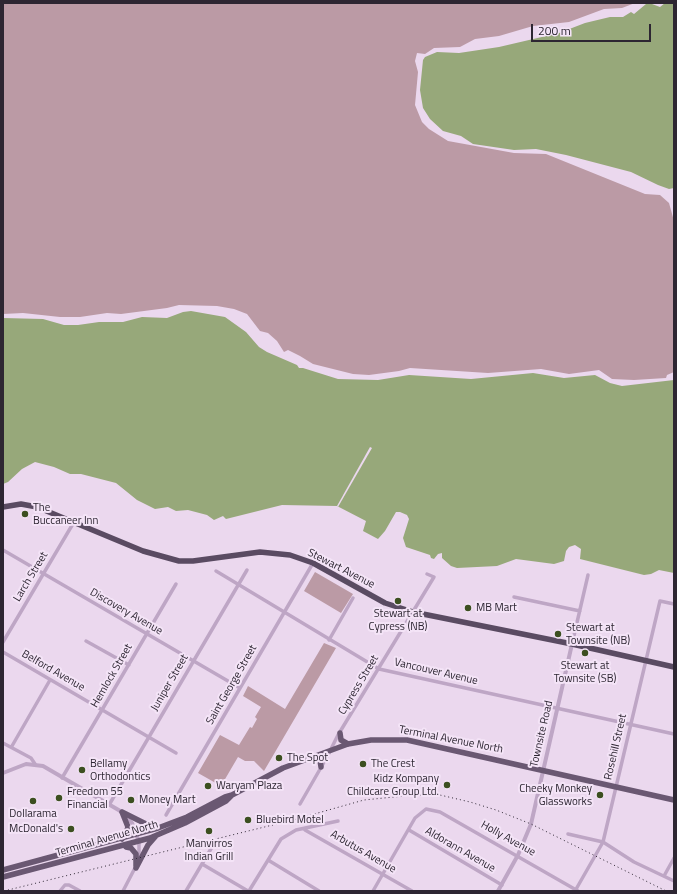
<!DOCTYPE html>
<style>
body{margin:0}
#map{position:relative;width:677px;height:894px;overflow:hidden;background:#ebd8ee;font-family:"Titillium Web",sans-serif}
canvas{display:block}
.frame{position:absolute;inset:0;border:4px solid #2d2632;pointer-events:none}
.scale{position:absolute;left:531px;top:24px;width:120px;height:18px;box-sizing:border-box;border:2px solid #2d2632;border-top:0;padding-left:5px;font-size:12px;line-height:14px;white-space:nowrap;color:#2d2632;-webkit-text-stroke:3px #f4e4f7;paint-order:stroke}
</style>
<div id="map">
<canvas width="677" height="894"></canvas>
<div class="frame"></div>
<div class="scale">200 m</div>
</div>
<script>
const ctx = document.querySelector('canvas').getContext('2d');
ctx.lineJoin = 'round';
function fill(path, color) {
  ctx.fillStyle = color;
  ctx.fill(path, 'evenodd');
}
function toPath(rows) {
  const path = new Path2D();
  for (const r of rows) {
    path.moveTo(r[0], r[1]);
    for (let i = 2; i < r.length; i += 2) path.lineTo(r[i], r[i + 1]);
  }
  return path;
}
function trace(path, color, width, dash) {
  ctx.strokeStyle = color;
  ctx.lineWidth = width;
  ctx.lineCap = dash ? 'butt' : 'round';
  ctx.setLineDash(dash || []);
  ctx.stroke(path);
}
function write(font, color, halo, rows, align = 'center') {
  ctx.font = font + ' "Titillium Web",sans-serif';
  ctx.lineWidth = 4;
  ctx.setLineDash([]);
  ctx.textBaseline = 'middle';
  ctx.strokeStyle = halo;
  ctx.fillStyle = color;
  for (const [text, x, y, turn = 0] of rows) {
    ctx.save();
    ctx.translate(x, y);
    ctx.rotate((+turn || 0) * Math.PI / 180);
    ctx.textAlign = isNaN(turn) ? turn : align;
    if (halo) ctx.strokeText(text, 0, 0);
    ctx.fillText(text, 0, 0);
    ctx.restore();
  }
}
fill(toPath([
 [3,3,635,3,622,8,604,9,569,22,533,26,499,36,475,39,460,47,434,48,425,54,417,53,415,61,418,72,415,105,422,122,429,129,448,141,514,153,546,154,645,194,660,195,669,203,674,221,674,372,667,375,666,378,634,380,612,379,599,370,569,374,541,369,488,373,410,368,399,371,369,375,353,374,313,364,300,356,288,350,284,352,277,341,268,333,260,331,247,314,234,309,217,306,179,305,167,308,121,314,107,313,80,317,60,317,23,313,3,314],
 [315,572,353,594,341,613,304,591],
 [324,643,336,648,264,771,254,761,245,761,238,757,221,786,198,773,220,735,239,745,250,727,252,728,257,719,255,717,261,707,243,696,248,686,285,709]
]), '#bb9aa5');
fill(toPath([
 [665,3,674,3,674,188,669,189,658,185,631,172,566,155,536,149,514,150,473,144,461,136,443,131,430,119,423,108,420,90,423,60,425,57,437,52,459,53,499,47,559,33,585,23,610,17,623,17,631,12,634,14,646,4,652,4,660,7],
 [191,311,225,317,246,332,259,347,267,352,297,365,299,368,303,368,338,379,378,380,409,375,471,379,533,373,564,378,595,375,610,383,622,386,674,380,674,573,659,570,651,574,644,575,580,559,581,549,575,545,569,547,566,551,564,561,554,564,516,559,497,566,457,568,451,566,442,558,442,553,438,554,434,559,431,558,430,555,406,547,403,538,409,519,407,515,400,512,396,512,385,531,378,539,363,531,366,521,337,506,282,505,226,519,223,516,214,520,207,515,188,510,176,511,168,507,155,509,137,500,116,483,81,474,70,474,54,467,35,462,22,469,8,482,3,484,3,318,43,319,64,325,78,325,99,322,123,322,142,317,167,318,183,312]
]), '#97a87a');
fill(toPath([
 [370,447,372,448,338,507,337,506]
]), '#ebd8ee');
trace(toPath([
 [3,550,240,688],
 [216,571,379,669,674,734],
 [514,597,580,611],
 [329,640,353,598],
 [86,641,129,665],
 [3,642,74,522],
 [572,644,588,575],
 [3,652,176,753],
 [3,743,31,758,35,764],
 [12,746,50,680],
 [62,778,176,584],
 [300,804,327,757,338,735,434,577,427,574],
 [109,805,247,570],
 [166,815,313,563],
 [305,830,412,891],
 [409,830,502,885],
 [568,834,603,842,634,862,674,881],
 [139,842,139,859],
 [268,860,319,891],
 [202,864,248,891],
 [664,876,674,858],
 [60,891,65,885,69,885,80,891],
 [123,891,136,866],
 [186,891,212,847],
 [249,891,281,839,296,830,338,821],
 [373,891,415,818,426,809,440,812,578,891],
 [575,891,603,842,660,601,674,604]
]), '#bea6c5', 3.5);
trace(toPath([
 [3,773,26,764,43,766,122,812,132,823,139,842],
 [498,891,518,855,531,824,572,644]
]), '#bea6c5', 4);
trace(toPath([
 [340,733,341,740,348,744],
 [312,756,320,760,321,767],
 [122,812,148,825,158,828],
 [122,812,128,827,126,833,122,839],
 [126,847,131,848,136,854,136,866],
 [136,868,148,845,155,837],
 [3,870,158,828,187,817,225,797,232,795,283,768,348,744,371,740,407,740,674,800],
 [3,877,150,838,185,823,226,801,231,796]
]), '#6a5872', 5.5);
trace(toPath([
 [3,507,21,504,37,507,143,551,179,561,193,561,260,552,290,555,313,563,385,603,413,612,572,644,674,667]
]), '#5a4b62', 5.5);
trace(toPath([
 [4,891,293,820,364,800,414,795,440,795,470,802,496,810,531,824,666,891]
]), '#2d2632', 1, [1, 3]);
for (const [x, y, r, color] of [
 [25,514,4,"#3c4f20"],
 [398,601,4,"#3c4f20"],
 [468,608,4,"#3c4f20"],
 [558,634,4,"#3c4f20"],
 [585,653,4,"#3c4f20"],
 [279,758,4,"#3c4f20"],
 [363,764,4,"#3c4f20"],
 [82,770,4,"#3c4f20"],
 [447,785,4,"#3c4f20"],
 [208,786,4,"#3c4f20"],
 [600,795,4,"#3c4f20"],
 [59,798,4,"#3c4f20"],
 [131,800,4,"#3c4f20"],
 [33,801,4,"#3c4f20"],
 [248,820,4,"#3c4f20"],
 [71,829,4,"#3c4f20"],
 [209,831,4,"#3c4f20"]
]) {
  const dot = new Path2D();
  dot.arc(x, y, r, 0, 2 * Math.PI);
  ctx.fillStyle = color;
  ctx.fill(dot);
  trace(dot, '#f4e4f7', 1.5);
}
write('11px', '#2d2632', '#f4e4f7', [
 ["The",33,508],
 ["Buccaneer Inn",33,521],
 ["MB Mart",476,608],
 ["Stewart at",398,614,"center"],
 ["Cypress (NB)",398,627,"center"],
 ["Stewart at",566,628],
 ["Townsite (NB)",566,641],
 ["Stewart at",585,666,"center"],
 ["Townsite (SB)",585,679,"center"],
 ["The Spot",287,758],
 ["Bellamy",90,764],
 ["Orthodontics",90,777],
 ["The Crest",371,764],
 ["Kidz Kompany",439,779,"right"],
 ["Childcare Group Ltd.",439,792,"right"],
 ["Waryam Plaza",216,786],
 ["Cheeky Monkey",592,789,"right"],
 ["Glassworks",592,802,"right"],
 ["Freedom 55",67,792],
 ["Financial",67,805],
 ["Money Mart",139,800],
 ["Dollarama",33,814,"center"],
 ["Bluebird Motel",256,820],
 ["McDonald's",63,829,"right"],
 ["Manvirros",209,844,"center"],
 ["Indian Grill",209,857,"center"]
], 'left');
write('11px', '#2d2632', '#f4e4f7', [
 ["Stewart Avenue",341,569,27],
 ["Larch Street",31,577,-59],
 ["Discovery Avenue",126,612,30],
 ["Belford Avenue",53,671,30],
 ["Vancouver Avenue",436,672,13],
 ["Hemlock Street",112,676,-60],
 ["Juniper Street",170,683,-60],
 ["Saint George Street",232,685,-60],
 ["Cypress Street",359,685,-59],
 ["Townsite Road",542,734,-77],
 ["Terminal Avenue North",451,740,11],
 ["Rosehill Street",616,747,-77],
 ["Terminal Avenue North",107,839,-16],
 ["Holly Avenue",508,839,29],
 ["Aldorann Avenue",460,850,30],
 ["Arbutus Avenue",363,852,30]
]);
</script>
